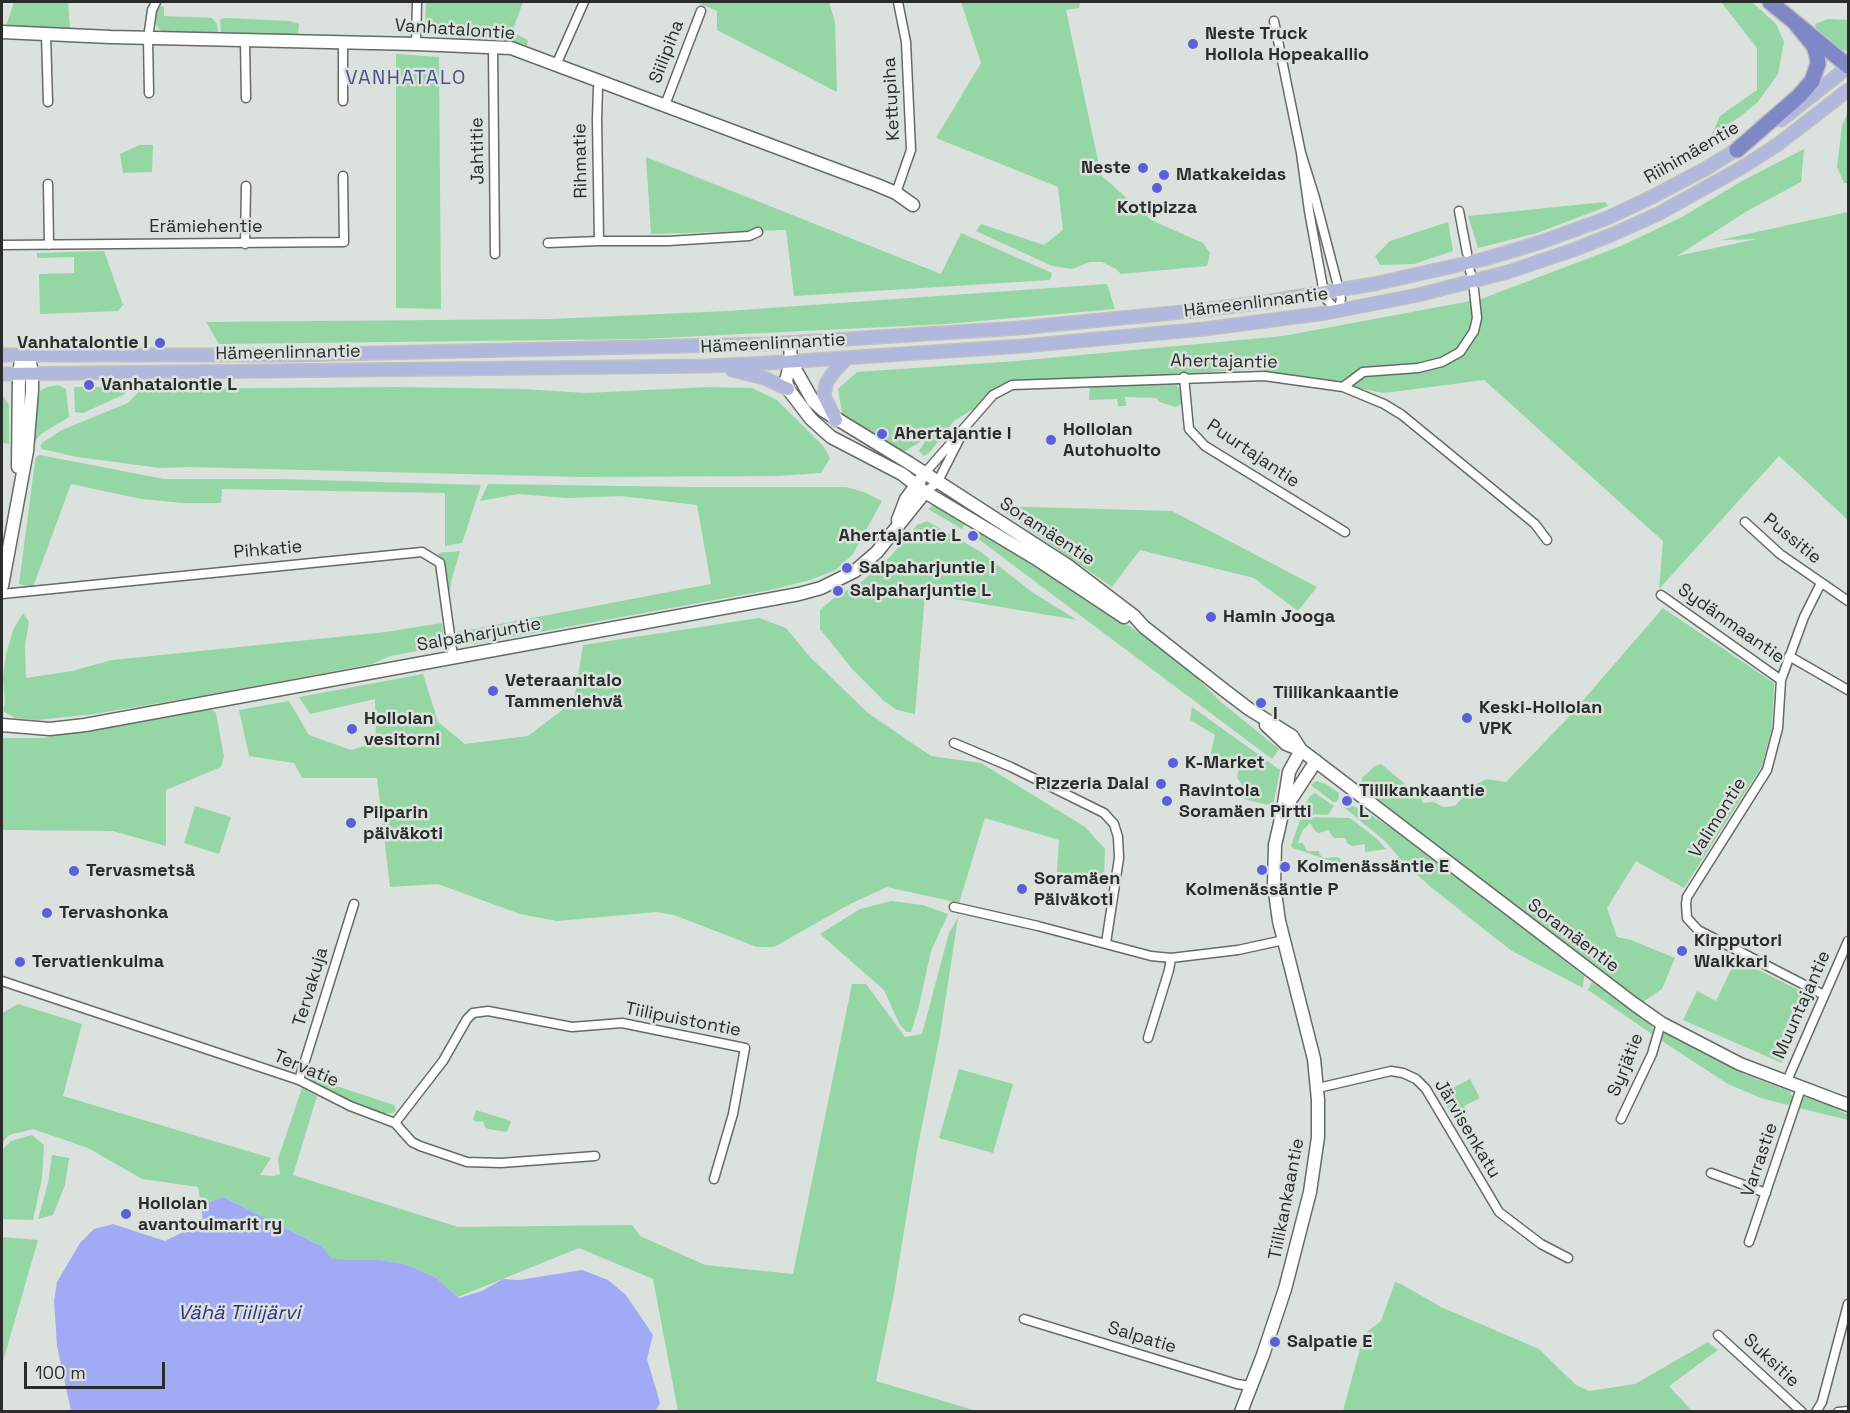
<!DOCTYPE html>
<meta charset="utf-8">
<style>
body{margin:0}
#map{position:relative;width:1850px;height:1413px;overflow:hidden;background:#dbe2dd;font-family:"Space Grotesk",sans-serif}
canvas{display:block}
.frame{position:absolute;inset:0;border:3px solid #292c2a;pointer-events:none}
.scale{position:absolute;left:24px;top:1362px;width:141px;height:27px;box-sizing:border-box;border:3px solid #292c2a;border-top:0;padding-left:8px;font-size:18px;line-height:21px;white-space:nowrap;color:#292c2a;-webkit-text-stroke:4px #dbe2dd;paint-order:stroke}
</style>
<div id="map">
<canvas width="1850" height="1413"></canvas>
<div class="frame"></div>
<div class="scale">100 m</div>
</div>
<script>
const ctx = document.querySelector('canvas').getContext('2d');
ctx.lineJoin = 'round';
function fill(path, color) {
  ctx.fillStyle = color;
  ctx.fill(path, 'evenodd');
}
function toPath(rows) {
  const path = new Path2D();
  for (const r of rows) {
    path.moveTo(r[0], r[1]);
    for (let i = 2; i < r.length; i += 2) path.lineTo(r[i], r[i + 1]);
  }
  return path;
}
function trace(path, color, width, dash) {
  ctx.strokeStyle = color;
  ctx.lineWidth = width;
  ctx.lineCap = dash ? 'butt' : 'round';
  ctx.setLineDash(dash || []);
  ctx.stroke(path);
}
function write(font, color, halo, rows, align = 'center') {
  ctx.font = font + ' "Space Grotesk",sans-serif';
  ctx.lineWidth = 5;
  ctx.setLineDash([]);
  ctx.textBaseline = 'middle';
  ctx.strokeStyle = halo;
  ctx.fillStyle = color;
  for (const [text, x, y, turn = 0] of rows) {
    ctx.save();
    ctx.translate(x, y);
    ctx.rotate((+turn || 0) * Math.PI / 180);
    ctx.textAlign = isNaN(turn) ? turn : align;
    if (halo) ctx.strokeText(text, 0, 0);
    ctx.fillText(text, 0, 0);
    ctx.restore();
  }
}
fill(toPath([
 [14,2,68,2,70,29,5,29],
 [464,2,523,2,512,32,528,40,527,46,508,40,430,32,425,27,426,3],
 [696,2,829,2,835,22,837,92,717,30,717,11],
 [961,2,1080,2,1079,8,1066,10,1101,175,1151,220,1203,243,1210,253,1207,266,1121,274,1116,269,1102,262,1090,262,1072,269,1052,266,976,231,981,224,1044,245,1063,230,1058,187,936,138,981,63],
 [1721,2,1752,2,1776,24,1784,42,1778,74,1757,103,1738,118,1712,134,1720,116,1757,90,1757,48],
 [161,6,164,7,164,16,212,18,217,24,218,31,216,34,168,33,162,31,157,27,156,22,157,9],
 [227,18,290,21,299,24,298,35,221,34,220,19],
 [1828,19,1848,20,1848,49,1847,51,1839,49,1817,32,1815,24],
 [396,54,439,57,441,309,396,308],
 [1848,112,1848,183,1844,183,1837,167,1842,126],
 [139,145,153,145,152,172,123,173,120,154],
 [1804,149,1801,182,1747,211,1677,256,1757,239,1720,240,1848,212,1848,520,1779,456,1659,589,1663,541,1484,380,1384,393,1256,369,1012,385,954,421,930,452,924,456,919,451,928,437,897,456,844,424,838,389,857,372,1017,361,1283,336,1481,299,1621,246,1682,217,1742,181],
 [646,157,941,274,961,233,1052,273,1050,280,794,296,786,230,651,234],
 [1605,202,1608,206,1537,233,1478,248,1468,216],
 [1448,222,1453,251,1414,264,1380,265,1375,256,1390,241],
 [104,251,123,305,118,311,40,314,39,274,74,273,74,257,37,258,37,253],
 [1107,284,1115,309,946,324,641,339,219,344,206,322,550,319,728,311],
 [128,380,123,385,125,394,83,413,75,412,74,387,103,387],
 [1174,383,1182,391,1184,400,1180,405,1175,407,1160,402,1156,398,1125,397,1126,406,1118,406,1117,399,1089,400,1090,385],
 [58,385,66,389,69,417,41,434,32,445,34,416,40,391,47,387],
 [397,387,523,389,586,393,709,387,752,388,777,400,824,447,830,458,821,473,778,476,581,477,189,467,160,468,77,457,42,449,40,446,43,442,62,430,128,403,141,389],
 [2,395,9,405,9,444,2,443],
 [40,455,164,479,280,479,481,485,462,543,445,546,445,493,222,489,221,503,183,503,141,499,71,484,33,587,19,584,35,461,36,457],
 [488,484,692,487,846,487,864,492,882,501,853,554,836,570,810,580,775,589,474,644,466,642,458,632,711,584,697,505,621,496,567,498,518,494,480,501],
 [932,506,939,507,965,523,962,529,928,509],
 [995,506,1172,511,1317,587,1298,611,1254,578,1140,550,1112,587],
 [927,521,981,552,1032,592,1077,620,925,594,915,714,897,710,883,700,853,670,820,629,820,610,835,597,860,583,891,556,917,525],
 [980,533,1008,546,1067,583,1147,638,1197,678,1221,702,1279,749,1272,759,977,538],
 [460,551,451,582,450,594,445,567,438,553],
 [1663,608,1774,683,1772,727,1762,766,1684,888,1636,861,1607,908,1617,937,1631,940,1675,958,1662,989,1643,1002,1398,816,1366,790,1362,785,1362,778,1375,766,1381,764,1421,797,1423,803,1434,802,1443,807,1455,806,1472,787,1486,779,1506,782,1566,720],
 [23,613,29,622,25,645,26,678,72,671,112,660,386,632,442,623,444,641,439,647,390,656,372,664,195,697,94,714,37,720,15,718,3,711,5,702,3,677,6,655,13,630],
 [759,618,786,628,810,657,868,713,931,756,981,763,1085,827,1105,849,1104,881,1057,872,1059,840,985,818,959,903,887,887,850,904,774,947,757,947,674,915,656,912,557,921,520,914,438,884,390,887,377,778,302,778,294,763,249,756,239,710,289,701,309,735,351,750,376,742,375,699,310,714,299,697,423,674,438,722,465,744,528,736,574,701,583,645],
 [1192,707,1280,770,1273,806,1251,801,1244,799,1239,793,1241,783,1237,778,1239,764,1210,757,1215,735,1190,720],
 [211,709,216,713,224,757,221,767,166,790,166,846,113,831,2,830,2,738,42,738],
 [1316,781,1326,784,1339,793,1339,798,1336,802,1333,802,1311,785],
 [1315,793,1334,806,1328,815,1301,814,1310,796],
 [1341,802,1347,807,1351,805,1368,813,1392,829,1520,926,1584,976,1583,988,1512,951,1494,937,1432,888,1404,863,1385,841,1340,804],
 [195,806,231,817,219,854,184,843],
 [1301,817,1350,818,1377,839,1386,849,1365,852,1365,844,1352,846,1347,843,1345,838,1334,838,1328,830,1319,833,1316,832,1310,823,1302,831,1298,843,1303,843,1307,851,1319,851,1320,855,1324,858,1338,857,1346,865,1340,864,1293,848,1291,846],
 [891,901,923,905,948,914,931,951,918,1010,911,1032,907,1032,900,1025,884,990,820,934,860,909],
 [958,918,940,1035,917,1151,894,1293,876,1381,977,1411,678,1411,653,1279,579,1248,458,1297,435,1277,405,1264,380,1260,333,1259,321,1246,223,1197,201,1205,198,1187,142,1179,88,1148,33,1129,9,1135,2,1143,2,1013,18,1004,82,1024,63,1096,271,1158,260,1175,273,1176,280,1174,278,1159,302,1088,317,1096,293,1175,458,1227,632,1225,640,1236,705,1265,793,1274,852,984,866,984,905,1037,922,1034,949,933],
 [1736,959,1803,992,1804,1014,1782,1063,1683,1020,1697,991,1716,1001],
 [1592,982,1648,1022,1653,1029,1652,1034,1588,990],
 [1662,1032,1746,1075,1789,1091,1793,1097,1791,1103,1788,1105,1761,1098,1728,1084,1659,1039],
 [959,1069,1013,1084,993,1153,939,1138],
 [312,1078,394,1105,396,1110,393,1113,372,1113,310,1081],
 [1470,1079,1480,1098,1464,1106,1467,1111,1453,1118,1441,1094],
 [1804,1097,1831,1106,1848,1115,1848,1120,1799,1108],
 [476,1110,511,1121,507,1132,488,1129,485,1127,483,1121,477,1122,473,1120],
 [32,1135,44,1145,42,1178,33,1220,2,1219,2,1150,11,1141],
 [52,1155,69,1158,65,1185,53,1215,38,1219,48,1183],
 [2,1237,38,1240,2,1365],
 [1395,1282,1401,1284,1441,1307,1539,1349,1576,1385,1589,1391,1635,1384,1708,1342,1718,1350,1669,1386,1692,1411,1343,1411,1364,1334,1381,1321]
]), '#94d6a4');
fill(toPath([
 [223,1197,321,1246,333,1259,380,1260,405,1264,435,1277,459,1298,482,1291,503,1279,519,1280,582,1270,608,1280,626,1295,653,1335,647,1359,660,1403,655,1412,71,1411,57,1346,54,1301,57,1282,80,1243,94,1229,113,1224,165,1241,203,1222,201,1205]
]), '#a1abf5');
const street = toPath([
 [1274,21,1301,153],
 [46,35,48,102],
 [245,41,246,98],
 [416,44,417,2],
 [493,47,495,254],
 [556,65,584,2],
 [149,93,148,38,152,10,156,2],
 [343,101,343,42],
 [665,105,701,11],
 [1301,153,1315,198,1339,290,1341,299,1338,311,1327,300,1324,293,1309,211,1301,153],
 [48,184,49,245],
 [896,193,911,150,906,42,898,2],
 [1459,211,1467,253],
 [599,241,668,241,749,236,758,232],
 [548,243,599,241,597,119,598,88,601,81],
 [245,244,246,186],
 [2,245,344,242,343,176],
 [1470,271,1471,274],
 [1184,377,1189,429,1205,446,1345,532],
 [1343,387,1363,372,1418,368,1442,362,1460,352,1474,331,1477,318,1474,290],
 [924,474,993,395,1012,385,1264,376,1343,387,1384,404,1402,415,1535,524,1547,540],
 [925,492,937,483,963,432],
 [1745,522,1780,554,1848,601],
 [1821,583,1804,617,1781,680,1778,728,1767,770,1687,897,1686,904,1687,918,1698,930,1824,995],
 [2,594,422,552,440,563,453,657],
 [1661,595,1781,680],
 [1789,656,1848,690],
 [954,743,1011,767,1104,813,1114,824,1118,837,1119,858,1106,943],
 [954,907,1038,926,1151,956,1171,958,1238,950,1284,940],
 [2,981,299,1080,350,1106,395,1123,412,1142,420,1146,467,1162,501,1163,595,1156],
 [1148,1038,1169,970,1171,958],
 [299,1080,354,904],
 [1786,1083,1848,941],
 [1318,1088,1391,1071,1403,1073,1416,1079,1426,1089,1499,1212,1541,1244,1568,1258],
 [1621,1119,1652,1054,1661,1023],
 [395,1123,443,1061,467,1019,473,1013,488,1011,572,1027,622,1023,745,1048,733,1114,714,1179],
 [1711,1173,1766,1193],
 [1749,1242,1801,1088],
 [1024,1319,1237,1384,1251,1386],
 [1718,1335,1802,1412],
 [1816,1412,1822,1402,1848,1304],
 [1838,1412,1848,1411]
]);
const secondary = toPath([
 [2,32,111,37,416,44,511,48,877,185,896,193,913,205],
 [790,343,791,362,786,380,788,389,811,419,831,437,902,474,925,492,1035,558,1124,617],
 [791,362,813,401,824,411,909,463,1067,565,1134,616,1144,627,1224,690,1249,709,1292,736,1301,750,1634,1004,1661,1023,1740,1064,1848,1105],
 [18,467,19,374,21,361,30,355],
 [898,520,906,499,920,480],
 [2,586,27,451,32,390,32,373,30,363,21,355],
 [2,725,50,729,85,725,799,594,821,588,855,571,877,552,925,492],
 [1266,725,1286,744,1301,750],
 [1286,807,1316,761],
 [1241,1412,1263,1355,1285,1289,1310,1192,1318,1137,1318,1100,1314,1059,1279,921,1274,885,1275,845,1283,810,1289,772,1301,750]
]);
const primary = toPath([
 [1781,120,1848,67],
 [2,355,290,355,769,344,1019,328,1203,310,1265,302,1374,284,1485,259,1538,243,1605,219,1652,197,1705,169,1744,145],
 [732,370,764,378,788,389],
 [2,374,707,366,768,363,1023,346,1204,329,1326,313,1418,295,1508,272,1573,250,1611,235,1658,214,1741,168,1777,145,1848,90],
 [836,420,824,396,826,384,832,374,846,359]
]);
const highway = toPath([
 [1770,2,1848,66],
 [1737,150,1799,96,1812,81,1818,64,1817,56,1814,46,1796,24]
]);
trace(street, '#656b66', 11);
trace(secondary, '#656b66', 15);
trace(primary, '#bfc0bf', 15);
trace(highway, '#bfc0bf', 18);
trace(street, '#fff', 8);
trace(secondary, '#fff', 12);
trace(primary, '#b2b7dd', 12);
trace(highway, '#7f87c7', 15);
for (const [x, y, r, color] of [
 [1193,44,6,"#5c5fd7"],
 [1143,168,6,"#5c5fd7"],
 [1164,175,6,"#5c5fd7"],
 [1157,188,6,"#5c5fd7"],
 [160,343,6,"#5c5fd7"],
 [89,385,6,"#5c5fd7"],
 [882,434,6,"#5c5fd7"],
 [1051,440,6,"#5c5fd7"],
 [973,536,6,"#5c5fd7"],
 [847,568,6,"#5c5fd7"],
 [838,591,6,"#5c5fd7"],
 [1211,617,6,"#5c5fd7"],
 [493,691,6,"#5c5fd7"],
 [1261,703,6,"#5c5fd7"],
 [1467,718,6,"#5c5fd7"],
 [352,729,6,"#5c5fd7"],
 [1173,763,6,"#5c5fd7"],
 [1161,784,6,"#5c5fd7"],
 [1167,801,6,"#5c5fd7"],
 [1347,801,6,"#5c5fd7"],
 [351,823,6,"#5c5fd7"],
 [1285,867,6,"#5c5fd7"],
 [1262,870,6,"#5c5fd7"],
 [74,871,6,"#5c5fd7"],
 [1022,889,6,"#5c5fd7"],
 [47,913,6,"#5c5fd7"],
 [1682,951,6,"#5c5fd7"],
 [20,962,6,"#5c5fd7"],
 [126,1214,6,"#5c5fd7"],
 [1275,1342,6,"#5c5fd7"]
]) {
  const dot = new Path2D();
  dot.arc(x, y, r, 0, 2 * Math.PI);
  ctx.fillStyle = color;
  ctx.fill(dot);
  trace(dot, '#dbe2dd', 2);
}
write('18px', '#292c2a', '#dbe2dd', [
 ["Vanhatalontie",455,30,4],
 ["Siilipiha",667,52,-69],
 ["Kettupiha",892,99,-93],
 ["Jahtitie",478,151,-91],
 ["Riihimäentie",1692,153,-30],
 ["Rihmatie",581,161,-91],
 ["Erämiehentie",206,227],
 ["Hämeenlinnantie",1256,303,-7],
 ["Hämeenlinnantie",773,344,-3],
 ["Hämeenlinnantie",288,353,-1],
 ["Ahertajantie",1224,362,1],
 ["Puurtajantie",1253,454,34],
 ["Soramäentie",1047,532,33],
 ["Pussitie",1792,539,39],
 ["Pihkatie",268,550,-5],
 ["Sydänmaantie",1731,624,35],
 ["Salpaharjuntie",479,635,-10],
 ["Valimontie",1718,818,-58],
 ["Soramäentie",1573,936,37],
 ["Tervakuja",311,987,-73],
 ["Muuntajantie",1802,1005,-66],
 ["Tiilipuistontie",683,1020,11],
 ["Syrjätie",1626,1065,-68],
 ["Tervatie",306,1069,23],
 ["Järvisenkatu",1467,1129,59],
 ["Varrastie",1760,1160,-71],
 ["Tiilikankaantie",1287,1199,-79],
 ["Salpatie",1142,1338,17],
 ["Suksitie",1771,1361,43]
]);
write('bold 18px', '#292c2a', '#dbe2dd', [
 ["Neste Truck",1205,34],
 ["Hollola Hopeakallio",1205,55],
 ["Neste",1131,168,"right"],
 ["Matkakeidas",1176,175],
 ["Kotipizza",1157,208,"center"],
 ["Vanhatalontie I",148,343,"right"],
 ["Vanhatalontie L",101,385],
 ["Hollolan",1063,430],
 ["Autohuolto",1063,451],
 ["Ahertajantie I",894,434],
 ["Ahertajantie L",961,536,"right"],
 ["Salpaharjuntie I",859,568],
 ["Salpaharjuntie L",850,591],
 ["Hamin Jooga",1223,617],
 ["Veteraanitalo",505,681],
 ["Tammenlehvä",505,702],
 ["Tiilikankaantie",1273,693],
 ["I",1273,714],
 ["Keski-Hollolan",1479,708],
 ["VPK",1479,729],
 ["Hollolan",364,719],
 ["vesitorni",364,740],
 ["K-Market",1185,763],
 ["Pizzeria Dalal",1149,784,"right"],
 ["Ravintola",1179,791],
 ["Soramäen Pirtti",1179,812],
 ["Tiilikankaantie",1359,791],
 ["L",1359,812],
 ["Piiparin",363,813],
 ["päiväkoti",363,834],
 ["Kolmenässäntie E",1297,867],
 ["Tervasmetsä",86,871],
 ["Soramäen",1034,879],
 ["Päiväkoti",1034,900],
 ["Kolmenässäntie P",1262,890,"center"],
 ["Tervashonka",59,913],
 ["Kirpputori",1694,941],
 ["Walkkari",1694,962],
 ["Tervatienkulma",32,962],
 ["Hollolan",138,1204],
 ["avantouimarit ry",138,1225],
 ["Salpatie E",1287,1342]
], 'left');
ctx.letterSpacing = '1.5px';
write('20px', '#4b518e', '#dbe2dd', [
 ["VANHATALO",406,79]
]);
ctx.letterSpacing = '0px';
write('italic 20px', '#313085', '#dbe2dd', [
 ["Vähä Tiilijärvi",239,1314]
]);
</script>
